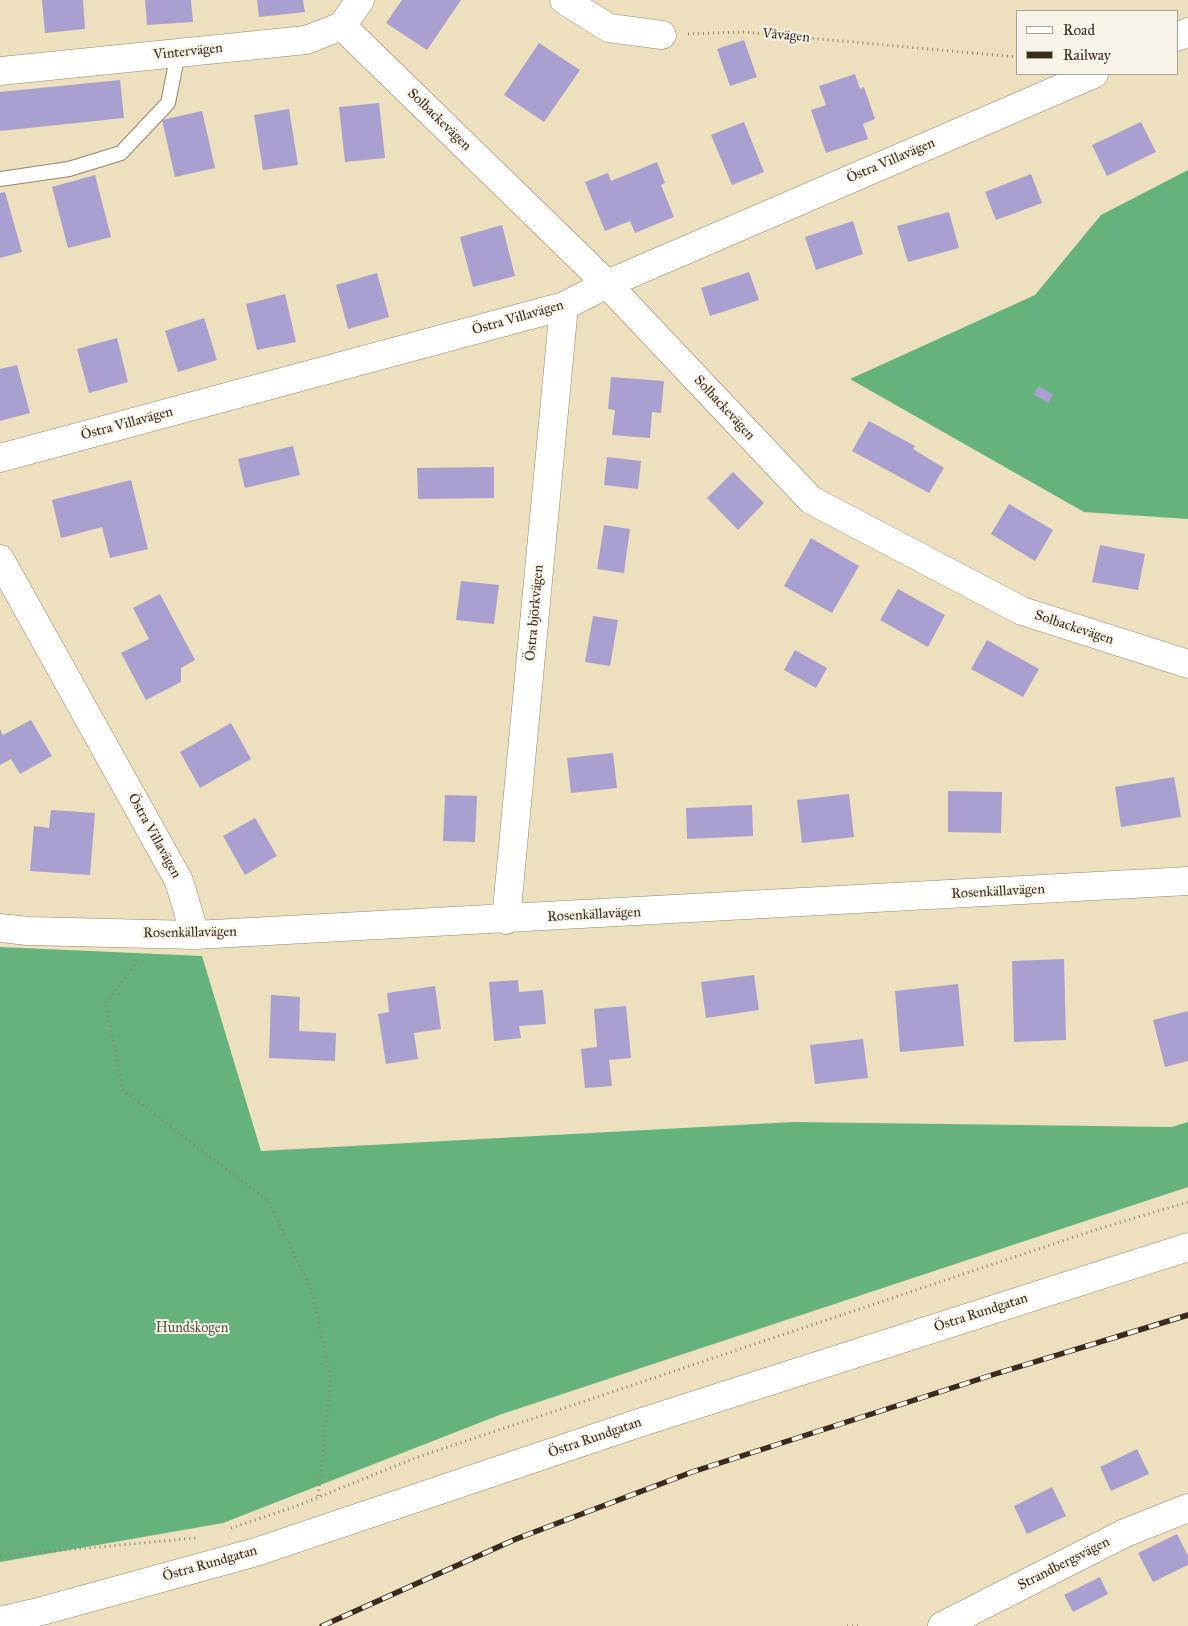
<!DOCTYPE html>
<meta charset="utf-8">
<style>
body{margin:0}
#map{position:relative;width:1188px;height:1626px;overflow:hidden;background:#ece0be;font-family:"IM FELL Great Primer",serif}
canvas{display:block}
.legend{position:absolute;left:1016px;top:10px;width:162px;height:65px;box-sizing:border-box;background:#f7f3e8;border:1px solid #aca397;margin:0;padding:6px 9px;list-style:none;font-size:15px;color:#3b2a1e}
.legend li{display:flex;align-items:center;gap:10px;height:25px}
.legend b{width:25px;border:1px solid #aca397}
</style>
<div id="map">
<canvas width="1188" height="1626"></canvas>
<ul class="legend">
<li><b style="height:6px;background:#fff"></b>Road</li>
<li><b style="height:6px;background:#3b2a1e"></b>Railway</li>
</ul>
</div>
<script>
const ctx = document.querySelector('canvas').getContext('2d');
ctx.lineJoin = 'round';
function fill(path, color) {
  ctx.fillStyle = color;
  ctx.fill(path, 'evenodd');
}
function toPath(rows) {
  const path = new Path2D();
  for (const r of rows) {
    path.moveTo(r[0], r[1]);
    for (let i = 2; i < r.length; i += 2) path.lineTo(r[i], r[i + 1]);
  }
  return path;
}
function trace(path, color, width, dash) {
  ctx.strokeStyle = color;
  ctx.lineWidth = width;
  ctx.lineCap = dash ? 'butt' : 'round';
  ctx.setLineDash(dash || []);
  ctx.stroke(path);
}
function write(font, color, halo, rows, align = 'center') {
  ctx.font = font + ' "IM FELL Great Primer",serif';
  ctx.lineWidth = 4;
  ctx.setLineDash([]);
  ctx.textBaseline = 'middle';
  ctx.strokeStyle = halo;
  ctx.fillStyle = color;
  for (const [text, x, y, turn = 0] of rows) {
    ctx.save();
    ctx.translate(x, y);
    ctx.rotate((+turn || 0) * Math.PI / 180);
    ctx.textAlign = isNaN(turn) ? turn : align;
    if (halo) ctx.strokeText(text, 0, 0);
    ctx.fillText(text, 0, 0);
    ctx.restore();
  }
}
fill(toPath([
 [1188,170,1188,519,1084,512,850,379,1035,295,1101,215],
 [0,947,202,956,261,1151,793,1122,1172,1127,1188,1122,1188,1187,502,1414,223,1523,0,1562]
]), '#65b27d');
fill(toPath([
 [42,0,83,0,85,29,45,33],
 [145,0,191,0,193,22,147,25],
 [257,0,303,0,305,12,259,17],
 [402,0,461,0,427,50,386,23],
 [744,40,757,77,730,86,717,49],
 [539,43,580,70,544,122,504,95],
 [855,74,860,89,864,87,875,119,863,124,868,139,826,153,811,110,826,105,819,86],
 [120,80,124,118,0,131,0,92],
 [379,103,385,158,345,162,339,107],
 [289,109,298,165,263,170,254,115],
 [202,111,215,168,175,177,162,120],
 [744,122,764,172,732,185,711,135],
 [1141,122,1156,152,1107,176,1092,145],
 [657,162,665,183,661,185,674,217,635,233,630,221,605,231,585,182,608,173,611,181],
 [1031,174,1042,203,996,220,985,192],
 [95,175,111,237,68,248,52,187],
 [5,192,22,252,0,258,0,193],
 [949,212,959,248,908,262,897,226],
 [853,221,863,254,816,270,805,237],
 [502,225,515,276,473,287,460,237],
 [749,272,759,300,710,316,701,288],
 [377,273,389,317,348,329,336,285],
 [285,294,296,342,257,350,246,304],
 [204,318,217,360,178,372,165,331],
 [117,338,128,382,89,393,77,349],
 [17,365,30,413,0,421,0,369],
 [611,377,664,381,661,413,652,412,650,438,612,435,615,410,608,409],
 [1039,386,1053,395,1048,403,1033,394],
 [869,421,915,446,913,449,944,468,929,493,852,451],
 [293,446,300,475,245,488,238,459],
 [607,457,641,461,638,489,604,485],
 [494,467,494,498,418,499,417,468],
 [733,472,764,503,738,530,707,498],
 [131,480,148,549,110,558,102,527,61,538,52,500],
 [1009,504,1053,530,1035,561,991,534],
 [604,525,630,529,624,573,597,569],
 [811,538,859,566,832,613,784,586],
 [1100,545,1145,554,1138,590,1092,582],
 [461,581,499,585,494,624,456,620],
 [898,589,945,615,928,647,880,620],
 [160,594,195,660,181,668,181,682,146,700,121,653,149,639,133,608],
 [593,616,618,620,610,666,585,662],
 [987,640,1039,669,1023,697,971,669],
 [795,650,827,668,816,688,784,670],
 [31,720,52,756,20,774,11,759,0,765,0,729,3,735],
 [231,723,251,759,200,788,180,752],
 [613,753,617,788,571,793,567,758],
 [1174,777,1181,817,1121,827,1115,787],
 [948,791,1002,792,1001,833,948,832],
 [849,794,854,837,802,843,797,800],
 [445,795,477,796,475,842,443,841],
 [752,805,753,836,687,839,686,808],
 [51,810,95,813,90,875,30,871,34,826,49,828],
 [255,818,277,856,245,875,223,836],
 [1064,959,1066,1040,1014,1042,1012,961],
 [754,975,759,1010,706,1018,701,982],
 [518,980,519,992,543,990,546,1024,519,1026,521,1038,494,1041,489,982],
 [958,984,964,1046,900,1052,895,991],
 [435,986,441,1029,414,1033,418,1059,386,1064,378,1014,389,1012,387,993],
 [271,995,300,997,299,1031,336,1033,335,1061,269,1058],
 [626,1006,631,1058,609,1060,612,1086,585,1088,581,1049,597,1047,594,1009],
 [1188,1011,1188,1061,1165,1067,1153,1020],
 [863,1039,868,1078,815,1084,810,1045],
 [1137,1449,1149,1474,1111,1491,1100,1467],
 [1052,1487,1066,1516,1027,1534,1014,1506],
 [1177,1534,1188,1556,1188,1565,1153,1582,1138,1553],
 [1100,1577,1108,1594,1073,1612,1064,1595]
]), '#a9a0cf');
const lane = toPath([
 [0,179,69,169,121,153,168,103,178,53]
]);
const street = toPath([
 [564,0,609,28,662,35],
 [342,26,607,284,811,500,1022,611,1188,664],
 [1177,37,1188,32],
 [0,71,306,40,342,26,360,0],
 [0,458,564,306,607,284,1094,74],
 [0,559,179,881,195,935],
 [506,920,564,306],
 [0,928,28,931,195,935,1188,881],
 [942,1626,1125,1533,1188,1508]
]);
const secondary = toPath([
 [0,1621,42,1611,256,1552,639,1423,1188,1247]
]);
trace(lane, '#94856e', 16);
trace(street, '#94856e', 29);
trace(secondary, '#94856e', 29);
trace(toPath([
 [688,34,743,32,1017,57],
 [137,961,106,1004,123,1090,268,1201,311,1289,331,1378,318,1497],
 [231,1528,294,1507,415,1458,1098,1229,1188,1202],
 [0,1556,196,1538],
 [847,1626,860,1626]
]), '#94856e', 3, [1, 4]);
trace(lane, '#fff', 14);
trace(street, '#fff', 28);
trace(secondary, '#fff', 28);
const rail = toPath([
 [322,1626,516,1539,692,1472,992,1375,1188,1315]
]);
trace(rail, '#3b2a1e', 5.5);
trace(rail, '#f7f3e8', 4, [11]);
write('14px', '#3b2a1e', '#f7f3e8', [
 ["Våvägen",786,36,5],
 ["Vintervägen",188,52,-6],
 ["Solbackevägen",439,120,44],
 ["Östra Villavägen",891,161,-23],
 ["Östra Villavägen",518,318,-16],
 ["Solbackevägen",724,408,47],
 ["Östra Villavägen",127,424,-15],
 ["Östra björkvägen",535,613,-85],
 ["Solbackevägen",1074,628,18],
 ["Östra Villavägen",154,836,61],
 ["Rosenkällavägen",998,892,-3],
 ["Rosenkällavägen",594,915,-3],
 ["Rosenkällavägen",190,933,-1],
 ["Östra Rundgatan",981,1313,-18],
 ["Östra Rundgatan",595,1438,-19],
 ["Östra Rundgatan",210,1564,-16],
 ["Strandbergsvägen",1064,1564,-27]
]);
write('14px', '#4b543b', '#f7f3e8', [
 ["Hundskogen",192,1329]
]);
</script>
